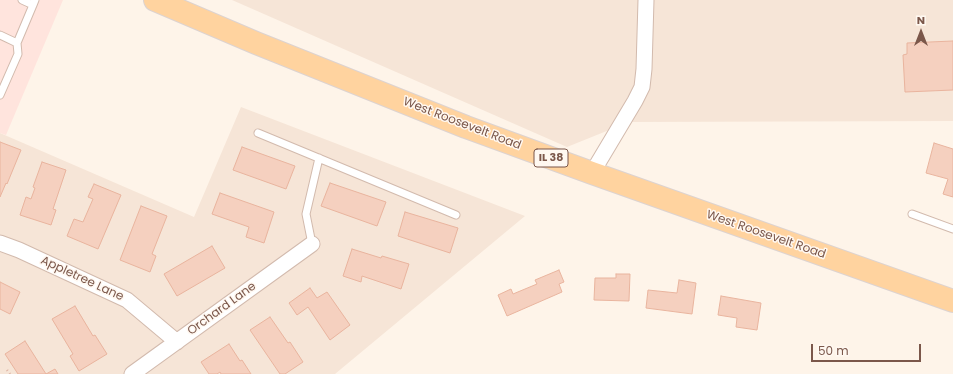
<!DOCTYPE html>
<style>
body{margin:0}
#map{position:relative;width:953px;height:374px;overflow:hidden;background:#fef4e9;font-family:Poppins,sans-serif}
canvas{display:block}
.north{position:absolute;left:901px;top:12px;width:40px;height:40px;-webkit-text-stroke:3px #fff8f1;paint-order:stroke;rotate:0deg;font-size:11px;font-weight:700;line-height:16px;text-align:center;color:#7b574a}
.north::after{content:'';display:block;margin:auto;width:14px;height:18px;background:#7b574a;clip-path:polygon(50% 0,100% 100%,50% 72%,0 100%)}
.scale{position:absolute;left:811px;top:344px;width:110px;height:18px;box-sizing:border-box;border:2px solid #7b574a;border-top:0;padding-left:5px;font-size:12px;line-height:14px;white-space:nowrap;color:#7b574a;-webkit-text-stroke:3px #fff8f1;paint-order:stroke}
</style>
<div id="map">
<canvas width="953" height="374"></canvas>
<div class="north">N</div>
<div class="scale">50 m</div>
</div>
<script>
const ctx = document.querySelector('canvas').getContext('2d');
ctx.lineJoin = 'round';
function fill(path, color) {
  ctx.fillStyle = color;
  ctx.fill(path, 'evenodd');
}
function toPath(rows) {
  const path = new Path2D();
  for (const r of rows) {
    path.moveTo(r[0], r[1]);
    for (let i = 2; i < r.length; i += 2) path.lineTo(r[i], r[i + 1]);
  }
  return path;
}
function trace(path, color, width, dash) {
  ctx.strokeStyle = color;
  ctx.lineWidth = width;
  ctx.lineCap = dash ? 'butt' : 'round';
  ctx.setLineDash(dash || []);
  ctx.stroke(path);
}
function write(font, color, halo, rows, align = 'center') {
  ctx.font = font + ' Poppins,sans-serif';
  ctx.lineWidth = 3;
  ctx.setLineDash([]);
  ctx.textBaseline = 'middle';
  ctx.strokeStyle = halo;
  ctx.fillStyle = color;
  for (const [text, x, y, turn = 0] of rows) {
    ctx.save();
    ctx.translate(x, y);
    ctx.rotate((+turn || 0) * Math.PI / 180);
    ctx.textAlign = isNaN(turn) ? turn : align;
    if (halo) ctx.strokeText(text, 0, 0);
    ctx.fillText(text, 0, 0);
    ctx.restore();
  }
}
fill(toPath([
 [232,0,953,0,953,121,629,122,567,147],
 [241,107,525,216,335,374,0,374,0,133,194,217]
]), '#f6e5d7');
fill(toPath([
 [0,0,63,0,6,135,0,133]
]), '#ffe4dd');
const building = toPath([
 [953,41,953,90,905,92,903,55,907,54,907,43,953,41],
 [0,142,21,150,7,184,6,183,0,197,0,142],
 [934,143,953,149,953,197,943,194,948,179,926,173,934,143],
 [242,147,295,166,286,189,233,170,242,147],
 [42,162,66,170,53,209,56,210,51,225,20,215,26,197,31,199,35,188,33,187,42,162],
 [330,183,386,202,377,226,321,206,330,183],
 [94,184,121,195,98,249,67,236,74,219,83,222,93,199,88,197,94,184],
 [220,193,274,212,264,243,246,237,249,227,212,214,220,193],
 [141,206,167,216,152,254,156,256,150,272,120,260,141,206],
 [405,212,458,228,450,253,398,236,405,212],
 [212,246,225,268,177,296,164,274,212,246],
 [352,249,381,258,382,256,409,264,401,289,362,276,361,282,343,276,352,249],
 [559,270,564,282,559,284,562,292,507,316,498,295,511,289,513,294,537,284,535,280,559,270],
 [616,274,630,274,629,301,594,300,595,278,616,278,616,274],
 [679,280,696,283,692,314,646,308,648,290,677,293,679,280],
 [0,282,20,292,10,314,0,309,0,282],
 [310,288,317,298,327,292,350,325,330,340,308,307,297,315,289,303,310,288],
 [721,296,761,303,757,330,736,327,737,318,718,315,721,296],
 [75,306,93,336,95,335,107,354,79,371,70,356,73,354,52,319,75,306],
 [270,317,288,343,290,342,303,362,285,374,280,374,250,330,270,317],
 [25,341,46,374,55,369,58,374,18,374,5,354,25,341],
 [229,344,240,361,242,360,251,374,221,374,220,372,217,374,209,374,201,362,229,344]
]);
fill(building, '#f5d0bf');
trace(building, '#e9b49e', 1);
const lane = toPath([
 [22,0,33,5,35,0],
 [0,35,17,43,33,5],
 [0,95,18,54,17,43],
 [258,133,456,215],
 [912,214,953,229],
 [312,244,306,214,319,158]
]);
const street = toPath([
 [592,173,635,101,642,87,644,69,646,0],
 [0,243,19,250,127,300,177,342],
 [132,374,312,244]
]);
const primary = toPath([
 [155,0,256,43,466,127,592,173,953,301]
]);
trace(lane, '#d2baad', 9);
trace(street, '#d2baad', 17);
trace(primary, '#ddd3d0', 24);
trace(toPath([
 [7,370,10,374]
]), '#dbb2a1', 2.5, [1, 3]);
trace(lane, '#fff', 7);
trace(street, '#fff', 15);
trace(primary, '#ffd39f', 22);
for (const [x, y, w] of [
 [551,158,34]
]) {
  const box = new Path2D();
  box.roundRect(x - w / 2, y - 9, w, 18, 3);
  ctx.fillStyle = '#fff8f1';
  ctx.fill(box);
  trace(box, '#7b574a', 1);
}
write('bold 11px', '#7b574a', null, [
 ["IL 38",551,158]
]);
write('12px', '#7b574a', '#fff8f1', [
 ["West Roosevelt Road",462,124,21],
 ["West Roosevelt Road",766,235,19],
 ["Appletree Lane",82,279,25],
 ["Orchard Lane",222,309,-36]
]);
</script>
